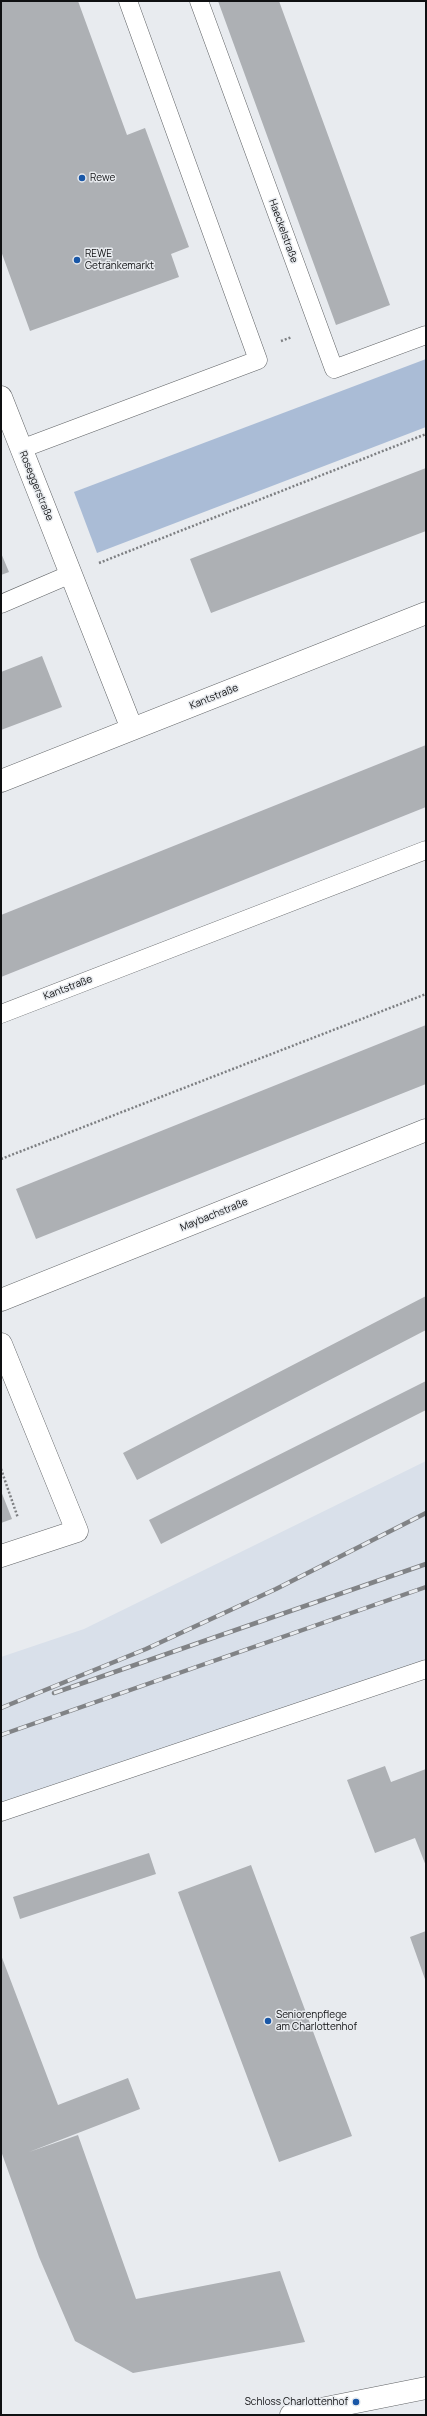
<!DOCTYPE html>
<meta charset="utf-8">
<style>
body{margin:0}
#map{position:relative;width:427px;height:2416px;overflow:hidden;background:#e8ebef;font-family:Manrope,sans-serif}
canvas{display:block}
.frame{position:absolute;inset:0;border:2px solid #0f1012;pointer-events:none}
</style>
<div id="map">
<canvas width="427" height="2416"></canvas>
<div class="frame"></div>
</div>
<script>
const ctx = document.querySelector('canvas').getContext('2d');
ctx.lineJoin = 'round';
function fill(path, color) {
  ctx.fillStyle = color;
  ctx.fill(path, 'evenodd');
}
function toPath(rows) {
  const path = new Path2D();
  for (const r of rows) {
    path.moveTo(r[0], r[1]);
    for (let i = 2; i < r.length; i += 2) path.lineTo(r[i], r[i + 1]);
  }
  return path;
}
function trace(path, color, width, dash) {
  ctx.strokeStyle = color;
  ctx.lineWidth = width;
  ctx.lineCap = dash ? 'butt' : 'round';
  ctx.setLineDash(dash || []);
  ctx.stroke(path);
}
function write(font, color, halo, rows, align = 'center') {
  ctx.font = font + ' Manrope,sans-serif';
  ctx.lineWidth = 3;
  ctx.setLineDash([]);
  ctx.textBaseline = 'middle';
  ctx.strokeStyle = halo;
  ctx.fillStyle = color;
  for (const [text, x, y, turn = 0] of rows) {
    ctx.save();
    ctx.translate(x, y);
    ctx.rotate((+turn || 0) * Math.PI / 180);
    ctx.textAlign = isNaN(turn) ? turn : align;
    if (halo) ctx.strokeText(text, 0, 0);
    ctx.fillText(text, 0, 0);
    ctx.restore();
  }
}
fill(toPath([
 [426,1461,426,1669,1,1810,1,1657,84,1629]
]), '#d9e0ea');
fill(toPath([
 [426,359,426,427,97,553,74,492]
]), '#aabcd6');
fill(toPath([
 [1,1,78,1,127,135,145,128,189,247,171,254,179,277,30,331,1,251],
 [218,1,279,1,390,305,336,325],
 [426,468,426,531,211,613,190,559],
 [1,553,9,572,1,575],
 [42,656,62,707,1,730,1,672],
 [426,745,426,807,1,977,1,915],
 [426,1025,426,1084,36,1239,16,1189],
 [426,1296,426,1330,137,1480,123,1453],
 [426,1381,426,1410,161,1544,149,1520],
 [1,1491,12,1519,1,1523],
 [385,1766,391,1782,426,1769,426,1866,415,1838,375,1853,347,1780],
 [149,1853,156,1874,20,1919,13,1897],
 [251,1865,352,2136,279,2162,178,1892],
 [426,1931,426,1982,410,1937],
 [1,1955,58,2105,128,2078,140,2109,29,2152,78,2135,136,2299,280,2271,305,2342,133,2373,75,2341,39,2257,1,2151]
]), '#adb0b4');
const service = toPath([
 [199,1,334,369,426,335],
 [21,449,258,360,128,1],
 [1,604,71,574],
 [1,1014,426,850],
 [1,1812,426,1669]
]);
const minor = toPath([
 [1,397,132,729],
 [1,781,426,613],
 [1,1300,426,1130],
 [1,1344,77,1531,1,1556]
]);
const tertiary = toPath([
 [291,2415,426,2388]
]);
trace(service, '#606366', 19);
trace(minor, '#606366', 23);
trace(tertiary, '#606366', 23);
trace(toPath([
 [281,341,292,337],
 [99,563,426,434],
 [1,1159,426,994],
 [1,1469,18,1518]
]), '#7d7f82', 2.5, [2, 2]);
trace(service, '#fff', 18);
trace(minor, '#fff', 22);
trace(tertiary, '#fff', 22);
const rail = toPath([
 [54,1693,426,1564],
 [1,1708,146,1649,276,1589,426,1513],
 [1,1735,426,1587]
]);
trace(rail, '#818386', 4.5);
trace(rail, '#e8ebef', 3, [9]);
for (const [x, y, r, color] of [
 [82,178,4,"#1957a7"],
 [77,260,4,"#1957a7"],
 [268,2021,4,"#1957a7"],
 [356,2402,4,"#1957a7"]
]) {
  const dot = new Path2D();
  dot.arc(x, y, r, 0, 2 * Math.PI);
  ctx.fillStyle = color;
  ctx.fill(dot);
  trace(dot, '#e8ebef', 1.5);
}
write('10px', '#0f1012', '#e8ebef', [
 ["Rewe",90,178],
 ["REWE",85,254],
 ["Getränkemarkt",85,266],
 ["Seniorenpflege",276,2015],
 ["am Charlottenhof",276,2027],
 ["Schloss Charlottenhof",348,2402,"right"]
], 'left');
write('10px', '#0f1012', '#e8ebef', [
 ["Haeckelstraße",283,231,70],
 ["Roseggerstraße",36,486,68],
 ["Kantstraße",214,697,-22],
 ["Kantstraße",68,988,-21],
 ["Maybachstraße",214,1215,-22]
]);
</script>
